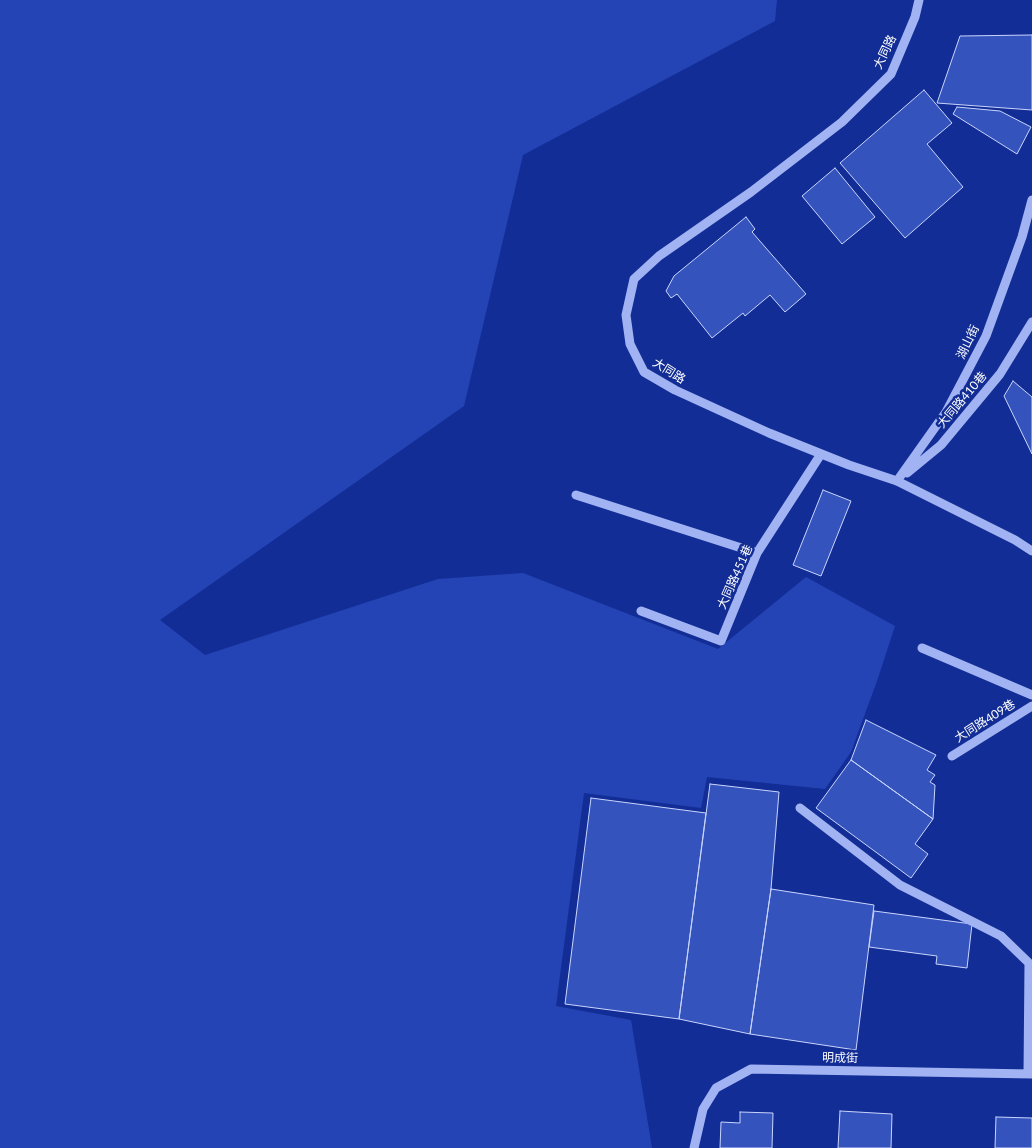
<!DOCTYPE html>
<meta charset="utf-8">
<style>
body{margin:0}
canvas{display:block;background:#122d95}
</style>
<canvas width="1032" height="1148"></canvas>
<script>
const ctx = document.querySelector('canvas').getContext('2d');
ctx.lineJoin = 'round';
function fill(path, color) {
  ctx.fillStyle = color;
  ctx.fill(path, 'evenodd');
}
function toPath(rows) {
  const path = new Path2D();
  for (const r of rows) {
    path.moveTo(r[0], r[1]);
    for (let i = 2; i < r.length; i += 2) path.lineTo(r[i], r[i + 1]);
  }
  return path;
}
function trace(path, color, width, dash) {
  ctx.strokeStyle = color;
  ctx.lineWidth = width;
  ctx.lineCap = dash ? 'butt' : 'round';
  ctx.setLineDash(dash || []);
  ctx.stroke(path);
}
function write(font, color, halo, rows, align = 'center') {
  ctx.font = font + ' Lato,"Noto Sans TC",sans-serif';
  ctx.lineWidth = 5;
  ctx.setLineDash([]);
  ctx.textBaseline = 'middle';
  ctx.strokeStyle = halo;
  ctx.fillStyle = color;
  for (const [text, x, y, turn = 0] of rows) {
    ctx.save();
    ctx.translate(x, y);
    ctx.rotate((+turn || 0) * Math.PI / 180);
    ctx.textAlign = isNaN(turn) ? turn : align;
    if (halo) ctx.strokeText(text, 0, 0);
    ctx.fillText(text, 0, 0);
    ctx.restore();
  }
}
fill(toPath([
 [0,0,777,0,775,21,523,155,464,406,160,620,205,655,438,579,523,573,718,649,806,577,895,626,877,681,851,752,825,789,707,777,701,808,584,793,556,1006,631,1020,652,1148,0,1148]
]), '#2444b5');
const building = toPath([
 [1032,35,1032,110,937,103,960,36,1032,35],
 [924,90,952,123,927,144,963,187,905,238,840,163,924,90],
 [957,107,1000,111,1031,127,1017,154,953,114,957,107],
 [835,168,875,217,842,244,802,196,835,168],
 [746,217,755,229,752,232,806,294,785,312,770,295,745,316,743,313,712,338,677,294,671,298,666,291,674,276,746,217],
 [1013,381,1032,397,1032,454,1004,396,1013,381],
 [823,490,851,501,821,576,793,565,823,490],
 [866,720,936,755,927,770,935,775,930,782,935,785,933,819,851,760,866,720],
 [851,760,933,819,915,844,928,854,911,878,816,808,851,760],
 [710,784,779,792,771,889,750,1034,679,1019,710,784],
 [591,798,706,813,679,1019,565,1004,591,798],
 [771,889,874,905,856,1050,750,1034,771,889],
 [874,911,972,924,967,968,936,964,937,956,869,947,874,911],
 [840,1111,892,1114,891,1148,838,1148,840,1111],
 [740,1112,773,1113,772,1148,720,1148,721,1122,740,1123,740,1112],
 [996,1117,1032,1118,1032,1148,995,1148,996,1117]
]);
fill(building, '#3553bc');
trace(building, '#c9d5fd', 1);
trace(toPath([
 [919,0,915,17,891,74,842,122,751,192,659,256,634,279,626,315,630,344,644,372,675,390,769,433,849,465,897,481,1015,540,1032,551],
 [907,473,941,445,1000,374,1032,322],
 [897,481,946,412,986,336,1022,237,1032,200],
 [576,495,757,553],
 [641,611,721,641,757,553,821,454],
 [922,648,1032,695],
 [952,756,1032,706],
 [800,808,900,885,1001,936,1029,963,1028,1074],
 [694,1148,703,1109,716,1088,751,1069,1032,1074]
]), '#a1b3f3', 9);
write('12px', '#fff', '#122d95', [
 ["大同路",885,52,-64],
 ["湖山街",968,342,-64],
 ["大同路",669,371,32],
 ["大同路410巷",962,400,-50],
 ["大同路451巷",735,577,-66],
 ["大同路409巷",985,721,-32],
 ["明成街",840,1058,1]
]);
</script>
